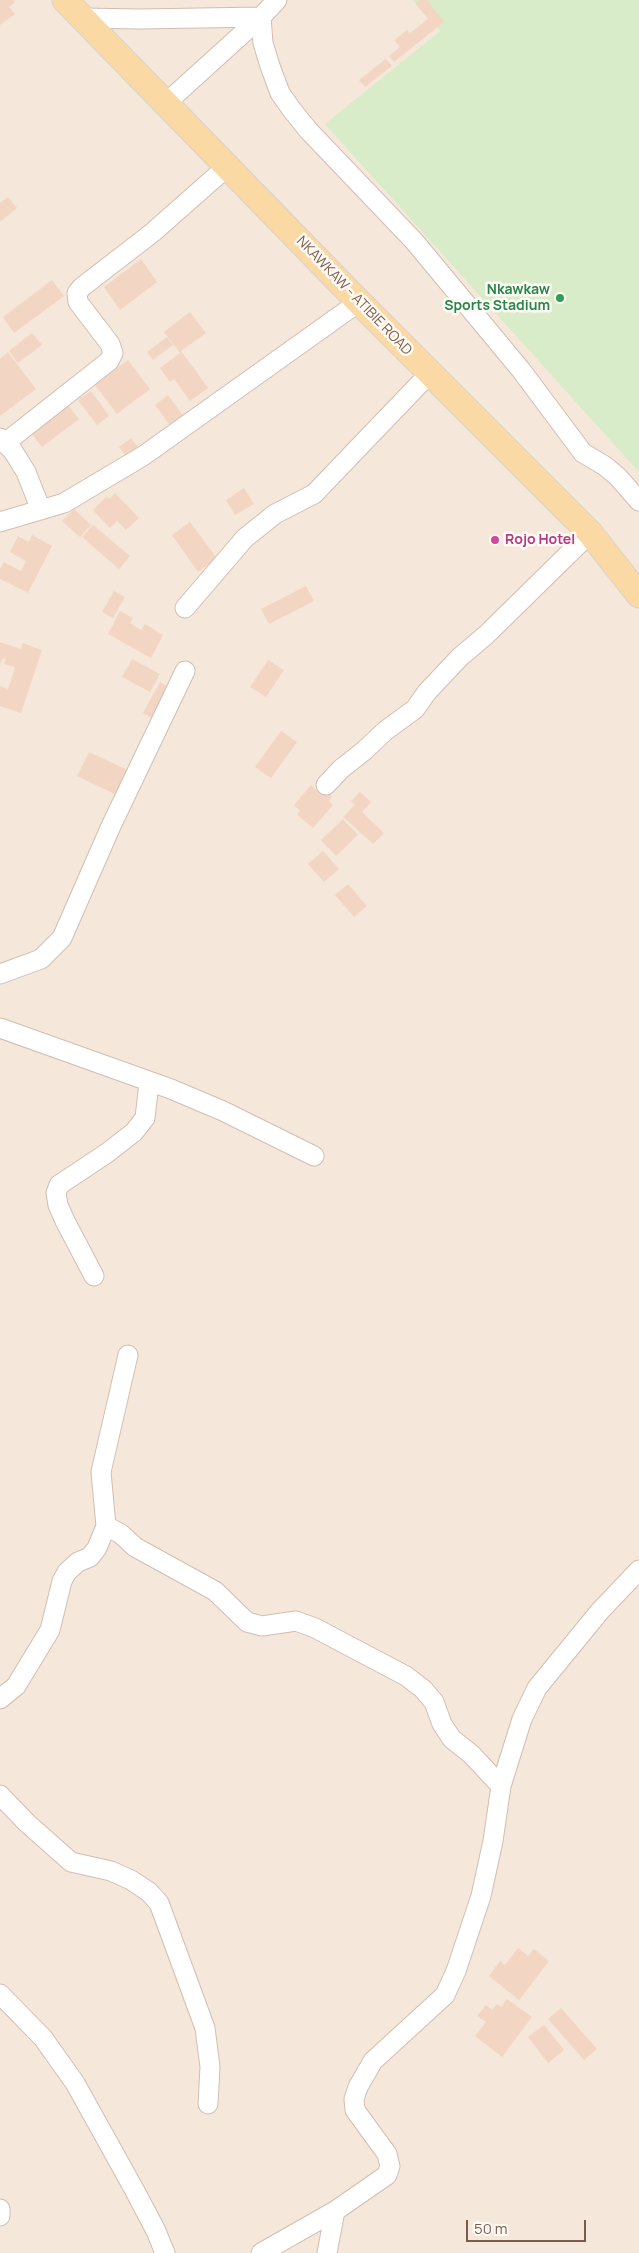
<!DOCTYPE html>
<style>
body{margin:0}
#map{position:relative;width:639px;height:2253px;overflow:hidden;background:#fdf6ec;font-family:Manrope,sans-serif}
canvas{display:block}
.scale{position:absolute;left:466px;top:2220px;width:120px;height:22px;box-sizing:border-box;border:2px solid #7a5c4d;border-top:0;padding-left:6px;font-size:15px;line-height:18px;white-space:nowrap;color:#7a5c4d;-webkit-text-stroke:4px #fffaf3;paint-order:stroke}
</style>
<div id="map">
<canvas width="639" height="2253"></canvas>
<div class="scale">50 m</div>
</div>
<script>
const ctx = document.querySelector('canvas').getContext('2d');
ctx.lineJoin = 'round';
function fill(path, color) {
  ctx.fillStyle = color;
  ctx.fill(path, 'evenodd');
}
function toPath(rows) {
  const path = new Path2D();
  for (const r of rows) {
    path.moveTo(r[0], r[1]);
    for (let i = 2; i < r.length; i += 2) path.lineTo(r[i], r[i + 1]);
  }
  return path;
}
function trace(path, color, width, dash) {
  ctx.strokeStyle = color;
  ctx.lineWidth = width;
  ctx.lineCap = dash ? 'butt' : 'round';
  ctx.setLineDash(dash || []);
  ctx.stroke(path);
}
function write(font, color, halo, rows, align = 'center') {
  ctx.font = font + ' Manrope,sans-serif';
  ctx.lineWidth = 5;
  ctx.setLineDash([]);
  ctx.textBaseline = 'middle';
  ctx.strokeStyle = halo;
  ctx.fillStyle = color;
  for (const [text, x, y, turn = 0] of rows) {
    ctx.save();
    ctx.translate(x, y);
    ctx.rotate((+turn || 0) * Math.PI / 180);
    ctx.textAlign = isNaN(turn) ? turn : align;
    if (halo) ctx.strokeText(text, 0, 0);
    ctx.fillText(text, 0, 0);
    ctx.restore();
  }
}
fill(toPath([
 [0,0,639,0,639,2253,0,2253]
]), '#f5e8da');
fill(toPath([
 [413,0,639,0,639,472,325,124,440,31]
]), '#d8ecc9');
fill(toPath([
 [0,0,14,0,15,2,9,7,15,14,0,25],
 [420,0,427,0,444,22,394,62,389,56,400,47,394,40,407,30,410,33,428,19,415,3],
 [386,59,392,66,365,87,359,80],
 [8,197,17,208,0,222,0,203],
 [141,259,157,282,120,310,104,287],
 [52,280,64,296,14,333,3,317],
 [190,312,206,333,181,351,208,388,190,401,174,379,170,382,160,368,180,353,164,332],
 [32,333,42,345,18,363,9,351],
 [167,337,173,345,153,360,147,352],
 [8,352,36,389,0,416,0,359],
 [128,360,150,389,117,414,95,385],
 [91,391,109,416,97,425,78,400],
 [168,395,185,418,172,428,155,405],
 [68,405,79,419,42,447,31,433],
 [131,438,141,451,129,460,119,447],
 [244,488,254,504,235,515,226,500],
 [115,493,139,518,126,530,117,521,110,528,93,510,107,496,109,499],
 [74,509,91,525,80,537,62,521],
 [190,522,217,558,198,572,172,535],
 [93,525,130,556,119,569,82,537],
 [32,535,52,546,28,593,0,579,0,569,4,562,21,571,26,561,10,552,18,536,29,542],
 [306,586,314,601,269,624,261,609],
 [114,591,125,597,113,618,102,612],
 [120,611,133,618,130,623,141,630,145,624,163,635,151,658,108,634],
 [0,642,21,649,23,643,42,650,21,713,0,706,0,686,8,689,15,667,4,664,6,659,3,658,0,664],
 [132,659,160,674,150,692,122,677],
 [268,660,284,670,266,697,250,687],
 [160,682,174,690,157,721,143,713],
 [281,731,297,742,271,778,255,767],
 [89,752,134,773,123,798,77,776],
 [311,785,316,790,319,786,332,797,329,801,333,805,313,828,297,815,300,811,294,805],
 [360,792,371,802,362,812,384,833,373,844,343,817,355,805,351,801],
 [343,819,358,835,336,856,321,840],
 [323,851,339,869,324,882,308,864],
 [348,884,367,906,354,917,335,895],
 [518,1948,528,1956,534,1949,549,1961,519,2000,489,1976,500,1961,505,1965],
 [507,1999,532,2017,502,2057,475,2036,486,2022,477,2016,486,2005,492,2010,497,2004,501,2007],
 [561,2008,597,2049,584,2060,548,2019],
 [544,2025,564,2050,548,2063,528,2037]
]), '#f3d5c3');
const minor = toPath([
 [261,17,263,43,270,66,280,93,292,110,309,131,414,241,521,370,583,453,605,466,618,477,639,501],
 [83,18,140,19,261,17,277,0],
 [165,104,261,17],
 [0,438,13,451,26,472,41,510],
 [5,443,109,361,113,353,110,344,78,302,77,293,82,287,152,233,228,166],
 [0,522,64,503,143,456,359,302],
 [185,608,245,538,275,514,314,494,429,374],
 [326,785,341,769,365,750,385,731,415,709,427,692,460,657,486,635,590,533],
 [0,974,41,959,62,938,111,826,185,671],
 [0,1028,171,1089,223,1111,314,1156],
 [94,1276,65,1221,58,1205,56,1193,59,1185,107,1153,134,1132,145,1118,149,1083],
 [106,1526,121,1534,135,1547,215,1591,247,1622,262,1626,296,1621,315,1628,406,1676,423,1689,434,1702,442,1724,452,1739,471,1754,501,1786],
 [0,1699,16,1686,50,1630,62,1581,67,1572,78,1562,90,1557,97,1548,106,1526,101,1472,128,1355],
 [0,1795,27,1823,71,1862,111,1871,131,1880,149,1892,159,1903,205,2028,210,2067,208,2104],
 [0,1994,43,2038,75,2083,135,2191,156,2231,165,2253],
 [0,2209,0,2216],
 [261,2253,335,2211,387,2175,390,2166,387,2154,355,2110,354,2099,358,2087,373,2061,445,1995,456,1971,481,1896,493,1841,501,1786,522,1719,537,1688,600,1611,639,1570],
 [327,2253,335,2211]
]);
const major = toPath([
 [65,0,359,302,590,533,639,595]
]);
trace(minor, '#d1beb0', 21);
trace(major, '#dad1cd', 27);
trace(minor, '#fff', 19);
trace(major, '#fbd9a5', 25);
for (const [x, y, r, color] of [
 [560,298,5,"#2e9e5b"],
 [495,540,5,"#d1479c"]
]) {
  const dot = new Path2D();
  dot.arc(x, y, r, 0, 2 * Math.PI);
  ctx.fillStyle = color;
  ctx.fill(dot);
  trace(dot, '#fffaf3', 2);
}
write('bold 14px', '#27864d', '#fffaf3', [
 ["Nkawkaw",550,290],
 ["Sports Stadium",550,306]
], 'right');
write('14px', '#7a5c4d', '#fffaf3', [
 ["NKAWKAW - ATIBIE ROAD",354,296,46]
]);
write('bold 14px', '#b23c85', '#fffaf3', [
 ["Rojo Hotel",505,540]
], 'left');
</script>
